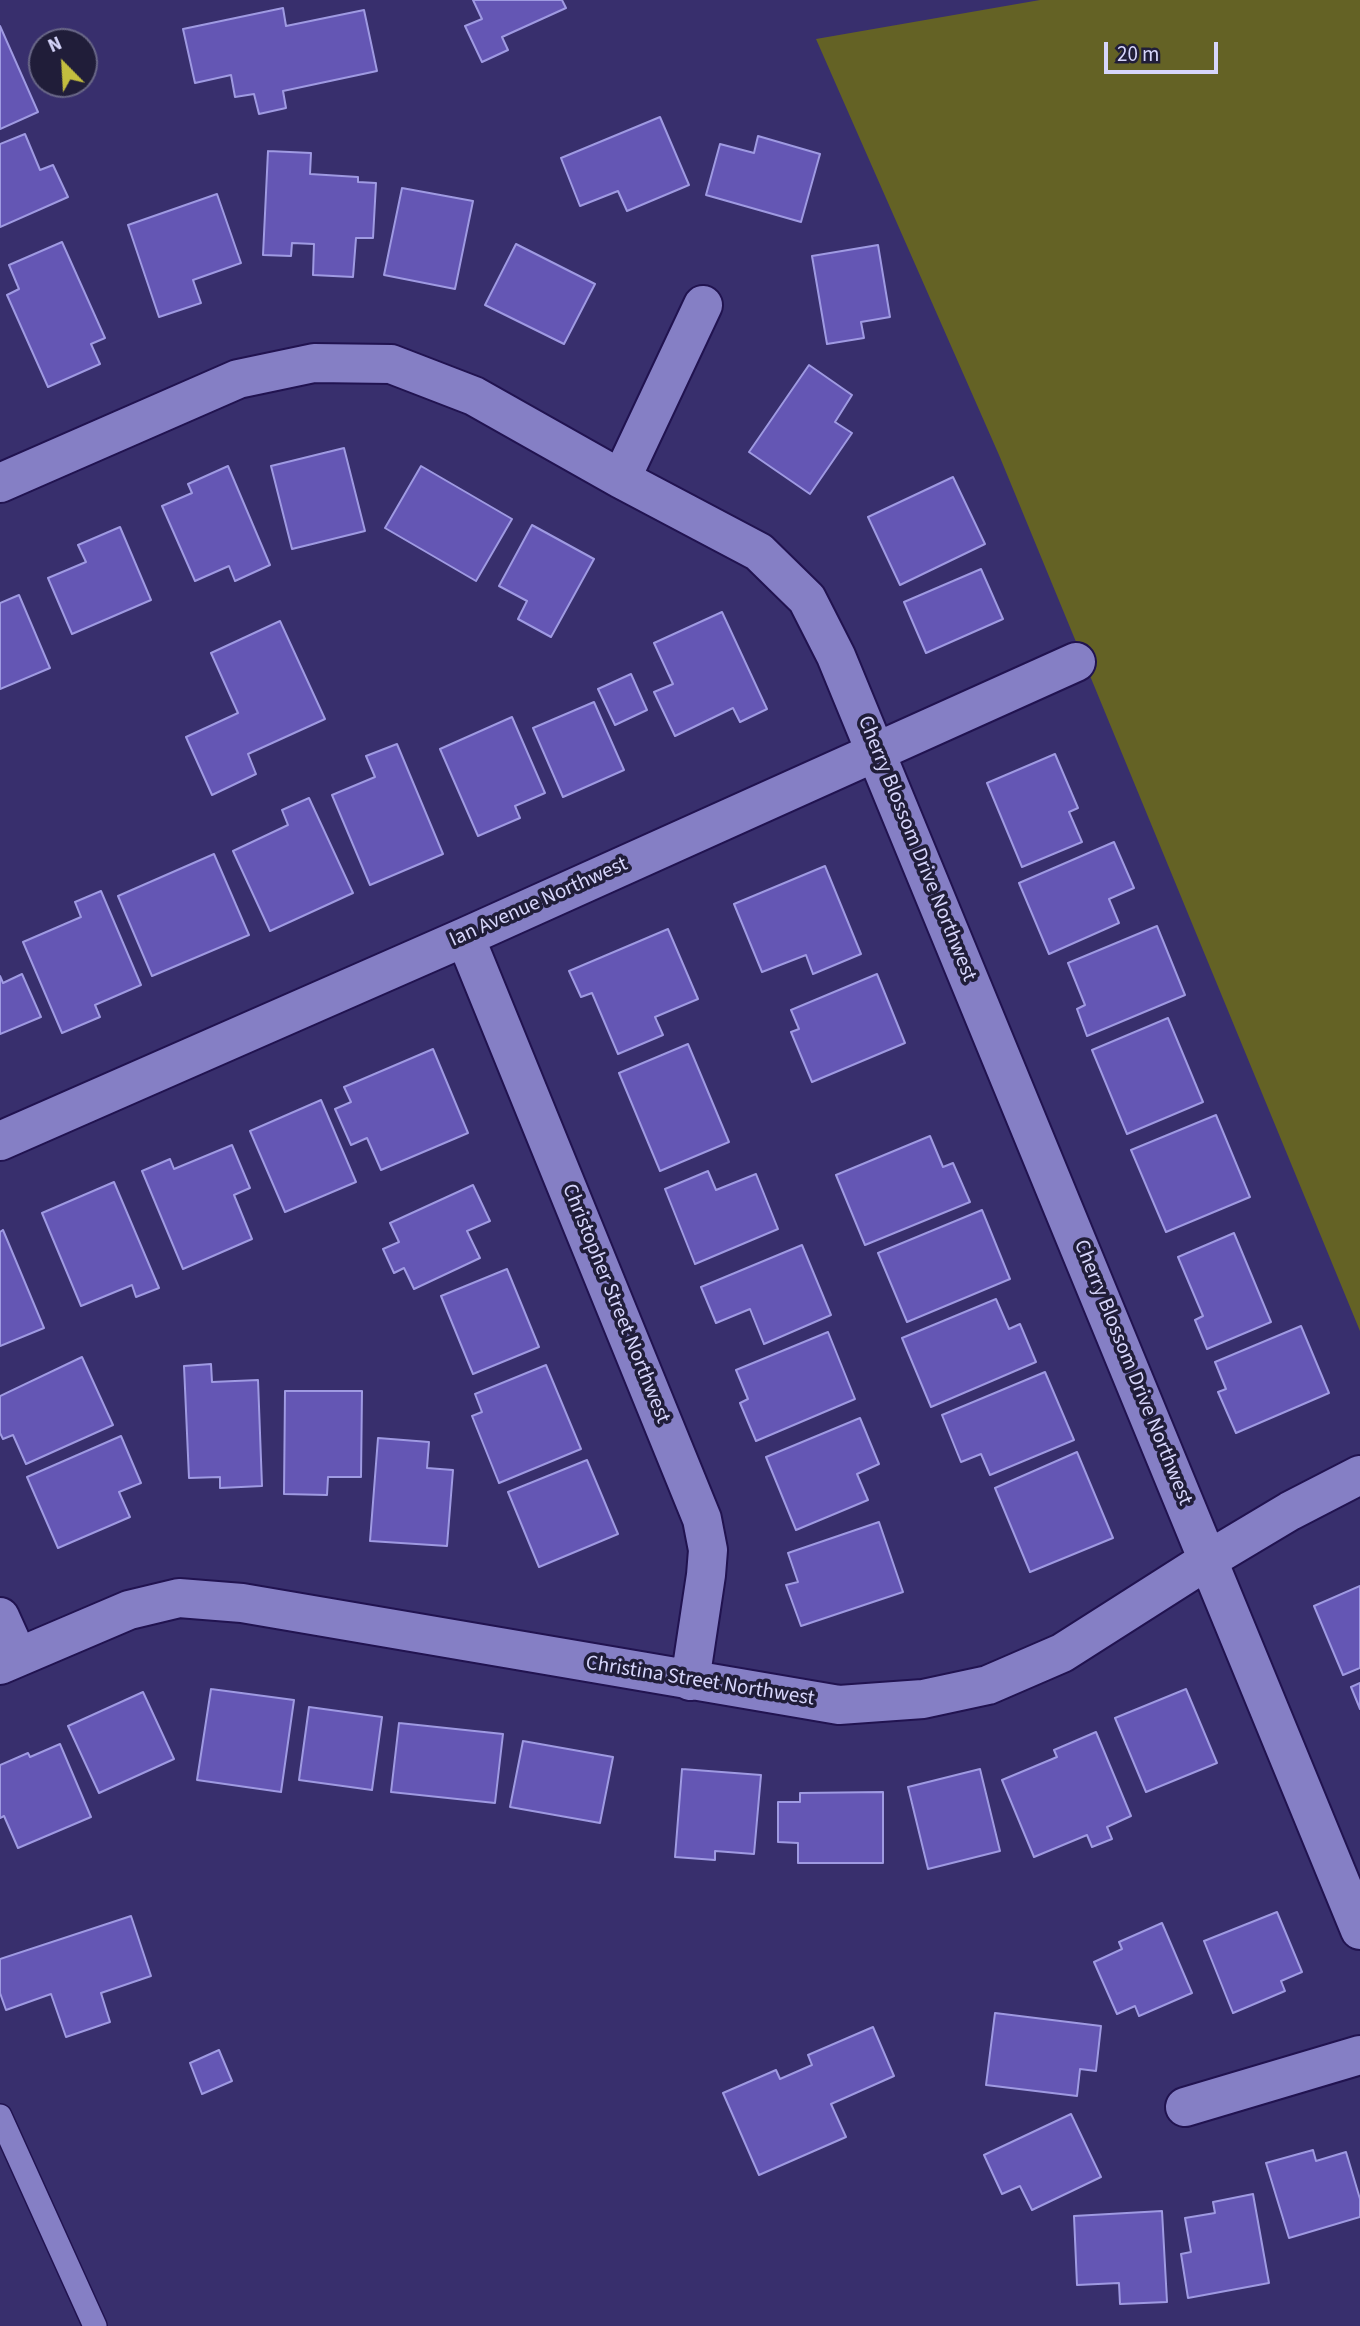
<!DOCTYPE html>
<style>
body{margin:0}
#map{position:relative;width:1360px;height:2326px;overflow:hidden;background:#382f6d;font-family:"Source Sans 3",sans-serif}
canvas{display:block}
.north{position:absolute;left:28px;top:28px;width:70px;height:70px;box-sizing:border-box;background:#201d39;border:2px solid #696787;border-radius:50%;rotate:336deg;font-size:19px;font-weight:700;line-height:28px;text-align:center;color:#d7d6fc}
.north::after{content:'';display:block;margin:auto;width:24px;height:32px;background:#c3bd3f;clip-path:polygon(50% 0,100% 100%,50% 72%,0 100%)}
.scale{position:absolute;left:1104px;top:42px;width:114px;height:32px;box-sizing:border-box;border:4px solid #d7d6fc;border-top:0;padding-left:9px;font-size:21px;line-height:24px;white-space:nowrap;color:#d7d6fc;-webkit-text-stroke:5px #201d39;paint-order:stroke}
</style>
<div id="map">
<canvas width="1360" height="2326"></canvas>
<div class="north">N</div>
<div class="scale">20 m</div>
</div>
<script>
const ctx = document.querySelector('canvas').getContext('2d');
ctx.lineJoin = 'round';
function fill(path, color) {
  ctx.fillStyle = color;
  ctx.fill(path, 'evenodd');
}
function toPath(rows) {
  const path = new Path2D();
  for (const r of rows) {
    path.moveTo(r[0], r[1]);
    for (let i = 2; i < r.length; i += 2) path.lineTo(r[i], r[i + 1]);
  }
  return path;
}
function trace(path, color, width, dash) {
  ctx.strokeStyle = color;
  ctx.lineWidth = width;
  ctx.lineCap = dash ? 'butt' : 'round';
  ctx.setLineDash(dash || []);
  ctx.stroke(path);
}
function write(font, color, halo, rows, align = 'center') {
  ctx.font = font + ' "Source Sans 3",sans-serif';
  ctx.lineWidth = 7;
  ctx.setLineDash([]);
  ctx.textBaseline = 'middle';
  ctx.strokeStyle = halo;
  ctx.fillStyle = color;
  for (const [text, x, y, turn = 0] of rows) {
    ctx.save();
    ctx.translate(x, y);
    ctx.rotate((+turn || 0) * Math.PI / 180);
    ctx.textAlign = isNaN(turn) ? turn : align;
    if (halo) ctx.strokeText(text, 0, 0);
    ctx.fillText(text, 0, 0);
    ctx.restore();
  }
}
fill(toPath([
 [1040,0,1360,0,1360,1331,999,455,816,39]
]), '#646225');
const building = toPath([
 [473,0,562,0,566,8,502,37,508,50,482,62,465,26,482,19,473,0],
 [283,8,286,26,364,10,377,71,283,91,286,108,259,114,254,94,235,97,231,75,195,83,183,29,283,8],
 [0,26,38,112,0,129,0,26],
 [660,117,689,185,627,211,618,191,580,206,561,158,660,117],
 [25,134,40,170,53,165,68,197,0,227,0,144,25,134],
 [758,136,820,154,801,222,706,195,720,144,754,153,758,136],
 [268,151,311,153,310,174,358,177,358,182,376,183,373,238,356,238,353,277,313,275,314,244,292,243,291,256,263,255,268,151],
 [402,188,473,201,455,289,384,275,402,188],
 [217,194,241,263,193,280,201,303,159,317,128,225,217,194],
 [62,242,105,338,91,344,100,364,48,387,7,295,19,289,9,265,62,242],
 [516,244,595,284,564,344,485,305,516,244],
 [878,245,890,317,861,322,864,338,827,344,812,256,878,245],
 [809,365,852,395,835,422,852,433,810,494,749,452,809,365],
 [344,448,365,531,292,549,271,466,344,448],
 [228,466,270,565,235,581,229,566,195,581,162,506,192,493,188,484,228,466],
 [421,466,512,519,476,581,385,528,421,466],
 [953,477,985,544,900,585,868,517,953,477],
 [532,525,594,559,551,637,518,619,527,601,499,586,532,525],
 [120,527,151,600,72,634,48,578,86,562,78,545,120,527],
 [981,569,1003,619,926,653,904,602,981,569],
 [19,595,50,668,0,689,0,603,19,595],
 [722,612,767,709,740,722,733,708,675,736,654,692,673,684,654,643,722,612],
 [280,621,325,719,248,754,256,774,212,795,186,737,238,713,211,653,280,621],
 [631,674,647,710,615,725,598,689,631,674],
 [594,702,624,770,563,797,533,728,594,702],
 [512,717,545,793,515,806,520,818,478,836,440,749,512,717],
 [397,744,443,854,370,885,332,795,375,777,366,756,397,744],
 [1055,754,1078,808,1069,812,1082,842,1022,867,987,783,1055,754],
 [309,798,353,893,270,931,233,851,288,825,282,810,309,798],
 [1114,842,1134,888,1109,899,1119,923,1049,954,1019,883,1114,842],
 [214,854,249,935,152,976,118,896,214,854],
 [825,866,861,954,813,974,806,955,762,972,734,904,825,866],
 [101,891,141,985,95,1005,100,1017,62,1033,23,942,81,917,75,902,101,891],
 [1157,926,1185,995,1087,1036,1077,1009,1085,1005,1068,963,1157,926],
 [668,929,698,999,655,1017,663,1035,618,1054,592,993,581,997,569,971,668,929],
 [22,974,41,1017,0,1034,0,976,3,983,22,974],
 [877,974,905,1043,812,1082,791,1032,799,1029,791,1010,877,974],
 [1168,1018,1203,1102,1127,1134,1092,1050,1168,1018],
 [688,1044,729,1142,660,1171,619,1073,688,1044],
 [433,1049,468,1133,381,1170,367,1138,351,1145,335,1109,351,1102,344,1087,433,1049],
 [321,1100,356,1182,285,1212,250,1131,321,1100],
 [1216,1115,1250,1197,1166,1232,1131,1150,1216,1115],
 [930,1136,943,1167,953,1163,970,1202,865,1245,836,1175,930,1136],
 [232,1145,250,1188,234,1195,252,1239,183,1269,142,1171,170,1159,174,1169,232,1145],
 [708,1171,716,1190,756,1174,778,1229,695,1264,665,1189,708,1171],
 [114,1182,159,1288,136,1297,132,1285,81,1306,42,1213,114,1182],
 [473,1185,490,1221,467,1231,480,1258,414,1289,404,1268,394,1273,383,1249,399,1242,390,1223,473,1185],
 [982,1210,1010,1279,907,1322,878,1253,982,1210],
 [3,1230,44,1328,0,1346,0,1232,3,1230],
 [1234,1233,1271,1322,1207,1349,1195,1320,1203,1316,1178,1257,1234,1233],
 [802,1245,831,1315,764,1344,750,1309,716,1323,701,1287,802,1245],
 [507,1269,539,1347,473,1374,441,1296,507,1269],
 [996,1299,1009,1329,1020,1324,1036,1362,931,1407,902,1338,996,1299],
 [1301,1326,1329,1393,1236,1433,1218,1392,1226,1389,1215,1362,1301,1326],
 [828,1332,855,1399,756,1441,740,1403,748,1399,736,1370,828,1332],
 [82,1357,113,1425,26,1464,13,1435,3,1439,0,1433,0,1396,82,1357],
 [211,1364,212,1382,258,1380,262,1486,220,1488,220,1477,189,1478,184,1366,211,1364],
 [546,1365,581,1449,499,1483,472,1416,482,1412,475,1394,546,1365],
 [1045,1372,1074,1440,990,1475,981,1454,961,1462,942,1415,1045,1372],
 [285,1391,362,1391,361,1477,328,1477,327,1495,284,1494,285,1391],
 [860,1418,879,1464,857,1474,868,1500,796,1530,766,1457,860,1418],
 [121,1436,141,1483,119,1492,130,1517,58,1548,27,1477,121,1436],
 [378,1438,429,1442,427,1468,453,1470,447,1546,370,1541,378,1438],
 [1077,1452,1113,1538,1030,1572,995,1488,1077,1452],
 [587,1460,618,1534,539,1567,508,1492,587,1460],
 [879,1522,903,1592,801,1626,786,1585,798,1582,788,1553,879,1522],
 [1360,1586,1360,1668,1343,1675,1314,1606,1360,1586],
 [1360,1683,1360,1709,1351,1687,1360,1683],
 [211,1689,294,1700,281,1792,197,1780,211,1689],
 [1186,1689,1217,1763,1146,1792,1115,1718,1186,1689],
 [143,1692,174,1759,99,1793,68,1726,143,1692],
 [309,1707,382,1717,372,1790,299,1780,309,1707],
 [399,1723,503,1734,495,1803,391,1792,399,1723],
 [1096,1732,1131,1816,1107,1827,1112,1839,1092,1847,1087,1835,1034,1857,1002,1780,1057,1757,1054,1750,1096,1732],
 [523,1741,613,1757,600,1823,510,1807,523,1741],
 [60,1744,91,1817,18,1848,4,1816,0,1818,0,1765,28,1753,30,1757,60,1744],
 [682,1769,761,1775,754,1854,715,1851,715,1860,675,1857,682,1769],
 [980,1769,1000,1851,928,1869,908,1787,980,1769],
 [883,1792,883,1863,798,1863,798,1843,778,1842,778,1802,800,1802,800,1793,883,1792],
 [1277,1912,1302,1972,1281,1981,1285,1991,1233,2013,1204,1941,1277,1912],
 [131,1916,151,1976,101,1993,110,2022,66,2037,51,1994,6,2010,0,1993,0,1959,131,1916],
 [1162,1923,1192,1993,1139,2016,1135,2006,1117,2014,1094,1962,1122,1949,1119,1942,1162,1923],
 [995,2013,1101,2026,1096,2071,1080,2069,1077,2096,986,2085,995,2013],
 [873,2027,894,2076,831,2104,846,2137,759,2175,723,2093,776,2070,780,2079,812,2065,808,2055,873,2027],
 [219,2050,232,2081,202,2094,190,2063,219,2050],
 [1071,2114,1101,2177,1032,2210,1020,2186,1002,2194,984,2155,1071,2114],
 [1313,2150,1316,2161,1346,2152,1360,2199,1360,2217,1289,2238,1266,2163,1313,2150],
 [1253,2194,1269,2283,1188,2298,1181,2254,1191,2252,1185,2218,1215,2213,1213,2202,1253,2194],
 [1162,2211,1167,2302,1120,2304,1119,2283,1077,2285,1074,2216,1162,2211]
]);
fill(building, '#6456b4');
trace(building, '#9f9ae2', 2);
const service = toPath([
 [0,2116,95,2326]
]);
const minor = toPath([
 [621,479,703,305],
 [0,483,238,379,314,363,391,364,474,396,621,479,759,552,807,599,836,656,1360,1930],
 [465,937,702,1519,708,1550,706,1575,690,1681],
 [0,1141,465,937,1076,662],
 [0,1617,18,1657],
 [0,1665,129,1610,179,1598,242,1603,839,1705,923,1699,988,1685,1062,1653,1208,1560,1290,1511,1360,1475],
 [1185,2107,1360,2055]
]);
trace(service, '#211350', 26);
trace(minor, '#211350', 42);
trace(service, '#857fc5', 23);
trace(minor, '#857fc5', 38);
write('21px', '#d7d6fc', '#201d39', [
 ["Cherry Blossom Drive Northwest",916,849,68],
 ["Ian Avenue Northwest",539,903,-24],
 ["Christopher Street Northwest",615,1304,68],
 ["Cherry Blossom Drive Northwest",1132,1373,68],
 ["Christina Street Northwest",700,1682,9]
]);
</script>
